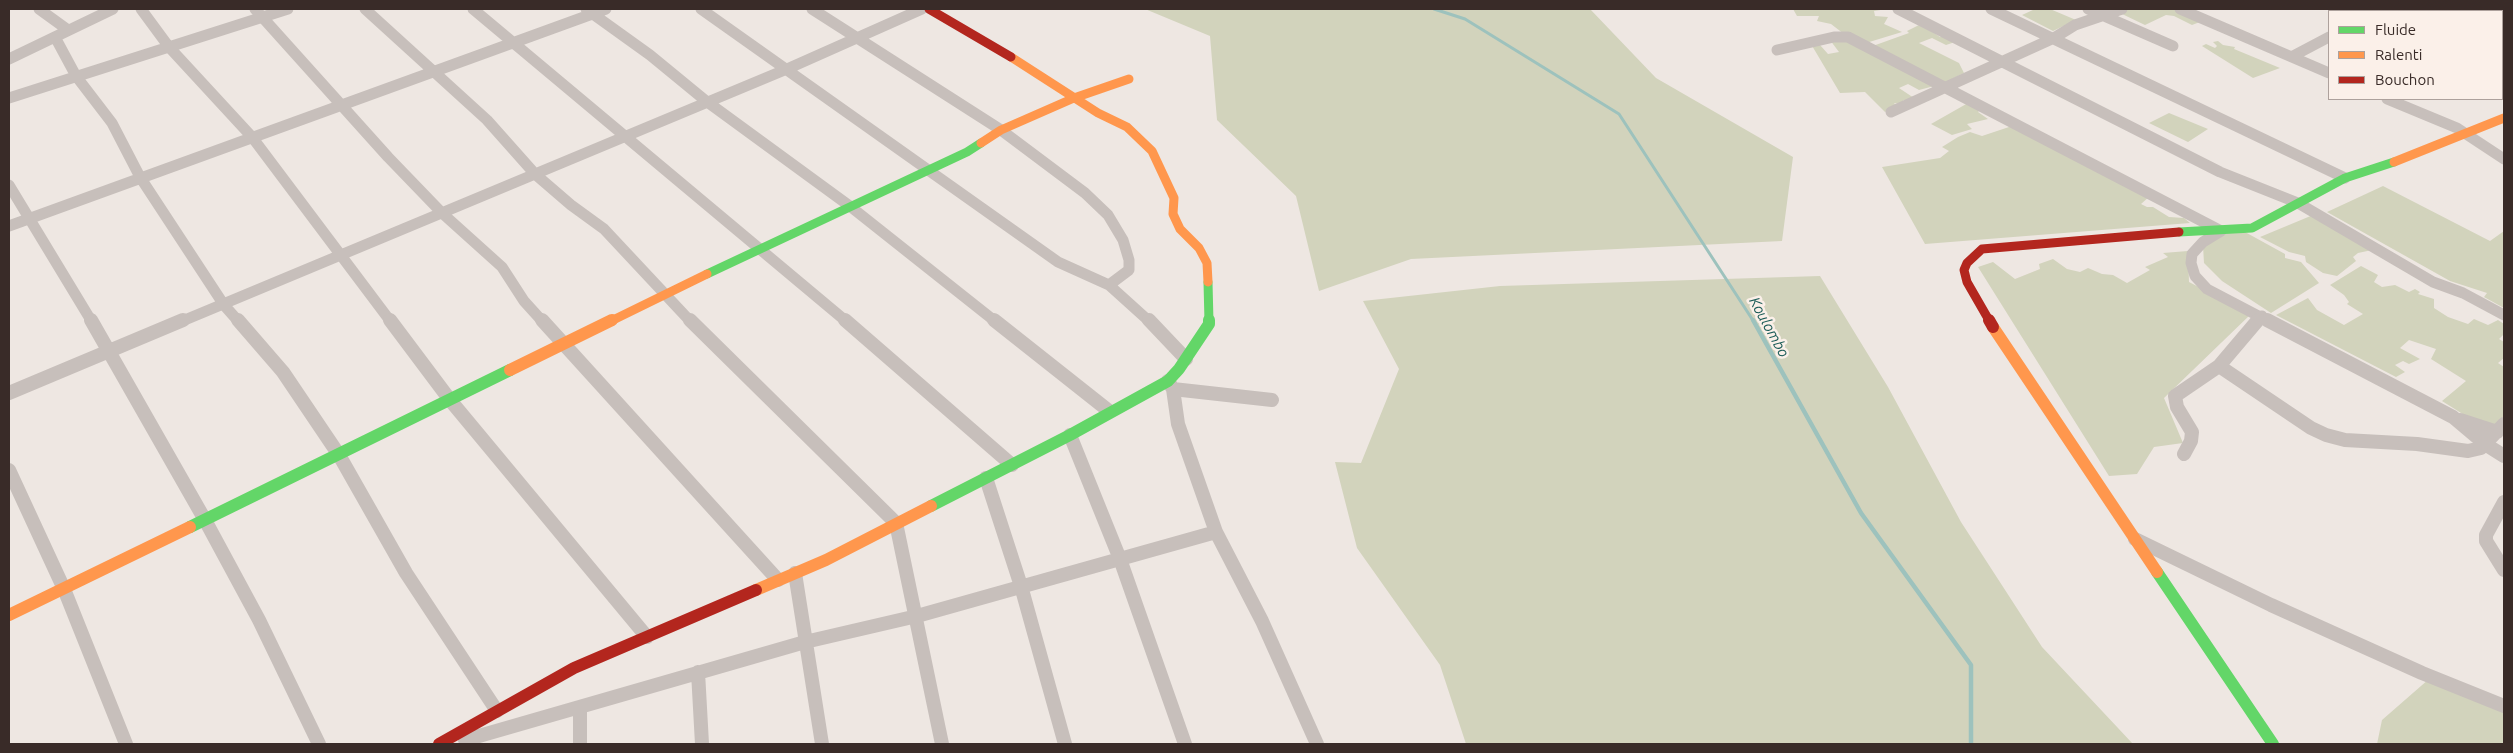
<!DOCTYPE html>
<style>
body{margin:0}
#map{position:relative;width:2513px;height:753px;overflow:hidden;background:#eee7e2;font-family:Ubuntu,sans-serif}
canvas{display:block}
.frame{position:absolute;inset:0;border:10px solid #392b28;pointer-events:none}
.legend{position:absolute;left:2328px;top:10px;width:175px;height:90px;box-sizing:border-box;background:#fbf0e9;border:1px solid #ada19c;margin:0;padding:6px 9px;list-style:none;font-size:15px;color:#392b28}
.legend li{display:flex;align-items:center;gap:10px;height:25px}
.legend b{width:25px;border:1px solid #ada19c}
</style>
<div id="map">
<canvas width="2513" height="753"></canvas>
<div class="frame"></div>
<ul class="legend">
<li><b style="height:6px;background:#63d668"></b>Fluide</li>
<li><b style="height:6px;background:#ff974d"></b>Ralenti</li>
<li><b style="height:6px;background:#b3261e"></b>Bouchon</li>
</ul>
</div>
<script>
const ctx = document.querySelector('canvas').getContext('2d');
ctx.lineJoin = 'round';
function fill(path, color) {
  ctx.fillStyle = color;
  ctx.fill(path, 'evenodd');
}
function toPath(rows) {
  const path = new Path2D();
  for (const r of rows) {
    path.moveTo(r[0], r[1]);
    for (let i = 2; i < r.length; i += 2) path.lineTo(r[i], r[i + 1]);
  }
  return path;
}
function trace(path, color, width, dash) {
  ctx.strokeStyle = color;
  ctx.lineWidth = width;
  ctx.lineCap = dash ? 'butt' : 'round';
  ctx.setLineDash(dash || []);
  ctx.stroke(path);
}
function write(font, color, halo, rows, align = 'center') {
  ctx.font = font + ' Ubuntu,sans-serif';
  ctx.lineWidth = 5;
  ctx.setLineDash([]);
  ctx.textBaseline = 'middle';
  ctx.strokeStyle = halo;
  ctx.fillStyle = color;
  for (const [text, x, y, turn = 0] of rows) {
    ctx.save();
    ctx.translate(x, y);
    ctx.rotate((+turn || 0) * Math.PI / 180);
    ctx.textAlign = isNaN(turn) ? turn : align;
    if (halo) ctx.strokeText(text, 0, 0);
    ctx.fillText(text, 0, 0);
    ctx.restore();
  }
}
fill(toPath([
 [1145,9,1590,9,1656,78,1793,157,1782,241,1411,259,1319,291,1296,196,1217,120,1210,36],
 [1793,9,1887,9,1874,11,1875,16,1888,17,1884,24,1902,32,1866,43,1844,34,1831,24,1817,21,1819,16,1797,16],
 [2035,9,2050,9,2076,20,2053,31,2022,15],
 [2127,9,2178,9,2205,20,2192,25,2174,16,2166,15,2145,25,2120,13],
 [1921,24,1940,37,1946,35,1958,41,1946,45,1932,38,1919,43,1959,63,1964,73,1942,84,1870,47,1909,33,1907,31],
 [1848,39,1938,85,1919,90,1908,84,1899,88,1914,98,1909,101,1904,100,1900,104,1894,103,1897,107,1885,112,1865,92,1840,93,1811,44,1820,45,1828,54,1839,52,1830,40],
 [2218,41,2223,45,2235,47,2234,49,2280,68,2253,78,2202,46,2206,44,2215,48,2217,46,2213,42],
 [1968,103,1982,108,1978,112,1988,119,1967,124,1972,129,1952,135,1931,124],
 [2169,113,2208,129,2188,142,2149,123],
 [2015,125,2150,196,2141,204,2147,207,2153,207,2169,217,2184,218,2190,223,1925,244,1882,167,1940,158,1949,151,1942,147,1958,137,1970,132,1982,136],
 [2383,186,2490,241,2504,231,2504,308,2484,297,2487,293,2450,281,2327,212],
 [2313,215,2372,250,2358,253,2353,257,2356,261,2337,276,2323,273,2306,262,2305,256,2289,252,2260,237],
 [2245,232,2285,254,2285,258,2301,262,2319,283,2271,313,2222,281,2204,263,2203,246,2227,233],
 [2188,251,2189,282,2251,314,2164,398,2183,443,2154,447,2137,474,2109,476,1978,267,1993,262,2015,279,2040,269,2039,264,2053,259,2067,269,2080,272,2088,268,2102,274,2113,275,2127,283,2150,270,2145,267,2168,257,2163,253],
 [2361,266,2378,275,2374,282,2382,287,2395,285,2409,292,2415,289,2420,292,2418,294,2434,299,2434,308,2448,317,2468,324,2474,319,2488,325,2498,320,2504,324,2504,334,2499,339,2504,342,2504,358,2498,363,2504,367,2504,416,2493,428,2477,423,2442,401,2466,381,2431,359,2436,349,2409,340,2400,348,2420,359,2409,364,2403,361,2395,365,2405,372,2396,377,2276,315,2308,298,2317,310,2344,325,2363,314,2347,304,2349,302,2344,295,2330,285],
 [1820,276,1888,387,1961,522,2042,647,2133,744,1466,744,1440,665,1357,548,1335,462,1361,463,1399,369,1363,301,1500,286],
 [2429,679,2504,710,2504,744,2377,744,2382,720]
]), '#d2d3bc');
trace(toPath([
 [1434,9,1465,19,1619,114,1754,322]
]), '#9dc2bd', 3);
trace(toPath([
 [1753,320,1861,513,1971,665,1971,744]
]), '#9dc2bd', 4.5);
trace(toPath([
 [39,9,68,30],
 [141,9,169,47,252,137,391,322],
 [255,9,388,157,442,213,502,267,524,301,543,322],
 [365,9,487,120,535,174,571,205,604,229,691,322],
 [473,9,847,322],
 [586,9,650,55,706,101,851,207,996,322],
 [701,9,1058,262,1109,285,1150,322],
 [812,9,1001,130,1085,193,1108,215,1123,240,1129,260,1129,270,1109,285],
 [1898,9,2220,172,2298,203,2433,282,2463,293,2504,315],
 [1991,9,2345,178],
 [2088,9,2173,46],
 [2180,9,2329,73],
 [2370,9,2377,11],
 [2460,9,2466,11],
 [2502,25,2504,26],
 [55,37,76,76,112,123,140,177,224,305,239,322],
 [1777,50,1834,37,1848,37,2221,231],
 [2293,56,2329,37],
 [2502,58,2504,59],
 [9,59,113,9],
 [9,98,288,9],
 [2387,99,2457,128,2504,159],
 [1891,112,2054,38,2075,25,2122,9],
 [9,185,92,322],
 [9,226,606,9],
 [2221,231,2203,242,2192,254,2191,263,2195,276,2207,289,2270,322],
 [180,322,787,69,922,9],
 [2257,322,2262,316]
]), '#c7bfbb', 11);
trace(toPath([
 [91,320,205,520,259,620,319,744],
 [238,320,283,372,339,455,406,573,497,711],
 [390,320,450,400,647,637],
 [542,320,778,580],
 [690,320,896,523,942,744],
 [845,320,1012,465],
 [994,320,1109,411],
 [1149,320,1186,359],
 [2258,320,2219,366,2311,428,2326,435,2345,440,2417,444,2468,451,2481,448,2504,424],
 [2267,320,2453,417,2485,444,2504,456],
 [1168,381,1173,389,1178,424,1216,532,1262,621,1317,744],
 [1173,389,1272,400],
 [9,393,183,320],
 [2460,420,2497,432],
 [1070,435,1120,559,1185,744],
 [2184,454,2191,441,2192,432,2177,407,2175,396,2219,366],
 [9,470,64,589,126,744],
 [986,478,1021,586,1065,744],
 [2504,502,2486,535,2486,541,2504,570],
 [2135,539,2271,605,2422,673,2504,706],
 [795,573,822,744],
 [698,672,702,744],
 [580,708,580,744],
 [465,740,805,642,917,616,1216,532]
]), '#c7bfbb', 14);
trace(toPath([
 [2179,232,2252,228,2345,178,2394,162],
 [707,274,967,152,981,143],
 [1208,282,1209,322]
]), '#63d668', 9);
trace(toPath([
 [931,506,1070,435,1168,381,1179,369,1209,324,1209,320],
 [190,527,510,370],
 [2157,572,2273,744]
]), '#63d668', 12);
trace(toPath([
 [1011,57,1098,113,1127,127,1152,151,1174,198,1173,214,1180,229,1199,248,1207,263,1208,282],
 [981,143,1001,130,1074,98,1129,79],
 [2394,162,2504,118],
 [609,322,707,274]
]), '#ff974d', 9);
trace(toPath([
 [1993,327,2157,572],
 [510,370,612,320],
 [756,590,826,560,931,506],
 [9,615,190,527]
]), '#ff974d', 12);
trace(toPath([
 [929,9,1011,57],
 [1990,322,1967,282,1964,270,1967,263,1982,249,2179,232]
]), '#b3261e', 9);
trace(toPath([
 [1989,320,1993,327],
 [439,744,574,668,756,590]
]), '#b3261e', 12);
write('italic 15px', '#1c5c58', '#fbf0e9', [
 ["Koulombo",1769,327,61]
]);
</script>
